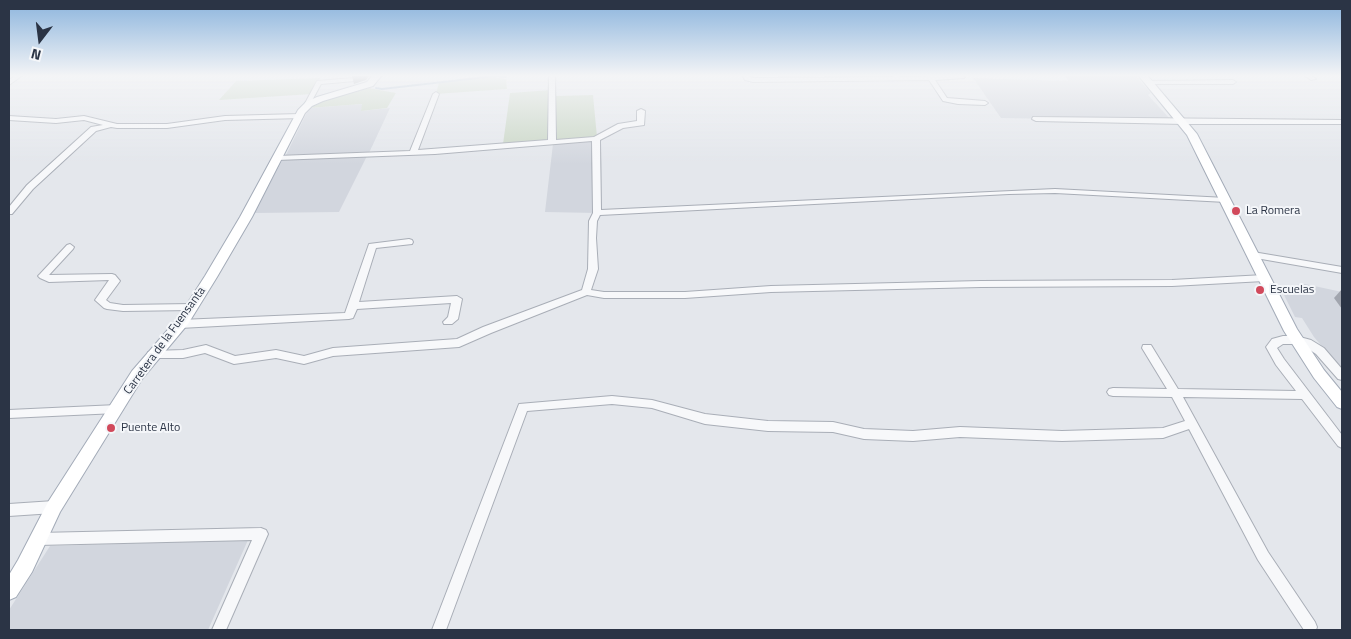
<!DOCTYPE html>
<style>
body{margin:0}
#map{position:relative;width:1351px;height:639px;overflow:hidden;background:#e4e7ec;font-family:"Titillium Web",sans-serif}
canvas{display:block}
.frame{position:absolute;inset:0;border:10px solid #2b3445;pointer-events:none}
.north{position:absolute;left:15px;top:15px;width:50px;height:50px;-webkit-text-stroke:4px #f4f6f9;paint-order:stroke;rotate:195deg;font-size:14px;font-weight:700;line-height:20px;text-align:center;color:#2b3445}
.north::after{content:'';display:block;margin:auto;width:18px;height:22px;background:#2b3445;clip-path:polygon(50% 0,100% 100%,50% 72%,0 100%)}
</style>
<div id="map">
<canvas width="1351" height="639"></canvas>
<div class="frame"></div>
<div class="north">N</div>
</div>
<script>
const ctx = document.querySelector('canvas').getContext('2d');
ctx.lineJoin = 'round';
function fill(path, color) {
  ctx.fillStyle = color;
  ctx.fill(path, 'evenodd');
}
function toPath(rows) {
  const path = new Path2D();
  for (const r of rows) {
    path.moveTo(r[0], r[1]);
    for (let i = 2; i < r.length; i += 2) path.lineTo(r[i], r[i + 1]);
  }
  return path;
}
function trace(path, color, width, dash) {
  ctx.strokeStyle = color;
  ctx.lineWidth = width;
  ctx.lineCap = dash ? 'butt' : 'round';
  ctx.setLineDash(dash || []);
  ctx.stroke(path);
}
function write(font, color, halo, rows, align = 'center') {
  ctx.font = font + ' "Titillium Web",sans-serif';
  ctx.lineWidth = 4;
  ctx.setLineDash([]);
  ctx.textBaseline = 'middle';
  ctx.strokeStyle = halo;
  ctx.fillStyle = color;
  for (const [text, x, y, turn = 0] of rows) {
    ctx.save();
    ctx.translate(x, y);
    ctx.rotate((+turn || 0) * Math.PI / 180);
    ctx.textAlign = isNaN(turn) ? turn : align;
    if (halo) ctx.strokeText(text, 0, 0);
    ctx.fillText(text, 0, 0);
    ctx.restore();
  }
}
fill(toPath([
 [1065,75,1135,75,1151,93,1148,95,1172,121,1001,118,973,78,1068,81],
 [363,104,361,111,390,108,369,153,286,155,309,108],
 [596,139,597,213,545,212,553,144],
 [367,156,339,212,254,213,283,159],
 [1305,284,1342,292,1342,370,1314,337,1302,318,1295,317,1280,287],
 [248,540,208,630,9,630,9,610,50,546]
]), '#d2d6de');
fill(toPath([
 [494,77,506,79,507,89,436,94,439,82],
 [320,78,312,94,219,100,236,81],
 [369,88,396,93,387,108,361,111,362,104,309,108,331,98],
 [550,90,549,141,503,144,510,93],
 [593,95,597,137,556,140,556,96]
]), '#c9d6c5');
trace(toPath([
 [376,88,382,89,495,76,506,77]
]), '#9fb4cc', 2);
const minor = toPath([
 [16,75,23,75,9,85,9,80,16,75],
 [549,75,555,75,556,140,594,137,618,124,637,121,637,111,641,109,645,111,644,125,623,128,600,140,601,210,1055,189,1226,198,1230,200,1226,202,1055,193,1009,194,600,215,597,221,596,238,598,269,591,290,604,292,685,292,771,286,981,281,1172,280,1264,275,1269,278,1264,281,1172,286,981,287,771,292,685,298,604,298,587,295,491,333,459,347,333,356,304,364,276,358,234,364,205,353,183,358,148,358,147,355,148,352,152,351,183,350,206,345,235,356,276,350,304,356,333,348,457,339,483,327,582,290,588,269,589,221,593,213,592,141,435,154,277,160,273,158,277,156,410,151,433,94,436,92,439,94,418,150,548,140,549,75],
 [742,75,748,75,750,77,753,78,893,77,892,75,898,75,899,77,962,75,965,77,964,78,935,80,947,98,985,101,988,103,985,105,958,104,943,101,929,80,753,82,745,80,742,75],
 [1304,75,1311,75,1316,79,1311,80,1304,75],
 [353,78,356,80,355,81,321,84,308,108,303,107,317,81,353,78],
 [1149,81,1233,80,1236,82,1233,84,1147,84,1146,83,1149,81],
 [299,114,303,116,302,118,225,120,167,128,117,128,111,127,96,131,33,189,12,214,9,214,9,207,27,185,91,127,103,125,84,120,56,123,9,120,9,116,56,119,84,116,117,124,167,124,225,116,299,114],
 [1033,117,1342,120,1342,124,1184,124,1036,121,1032,119,1033,117],
 [409,239,412,240,413,242,412,244,376,248,359,302,457,296,462,299,458,319,452,324,444,324,443,322,448,317,451,303,357,309,353,318,349,319,180,328,175,324,180,320,345,313,369,244,409,239],
 [70,244,74,247,73,249,49,275,112,274,115,275,120,281,106,300,110,303,123,305,192,304,197,307,192,310,123,311,107,309,104,308,95,300,109,280,49,282,40,278,38,276,40,274,67,245,70,244],
 [1253,252,1342,267,1342,273,1250,257,1248,255,1250,253,1253,252],
 [1283,336,1296,336,1311,340,1324,348,1342,369,1342,380,1338,379,1316,354,1304,346,1296,344,1283,344,1277,348,1284,359,1342,435,1342,448,1338,446,1302,399,1183,397,1268,552,1315,622,1317,627,1316,630,1304,630,1258,560,1189,429,1163,438,1062,441,960,437,913,441,864,439,833,432,768,431,705,424,652,408,612,404,527,411,446,630,432,630,519,404,612,396,652,400,705,414,768,421,833,422,864,429,913,431,960,427,1062,431,1163,428,1185,421,1172,397,1113,396,1109,395,1107,392,1109,389,1113,388,1167,389,1142,348,1143,345,1151,345,1178,389,1296,391,1276,365,1266,347,1272,339,1283,336],
 [117,405,121,406,123,409,121,412,117,413,9,418,9,410,117,405],
 [54,501,58,503,60,507,58,511,54,513,9,516,9,504,54,501],
 [261,528,266,530,268,534,226,630,212,630,252,540,38,545,33,543,31,539,33,535,38,533,261,528]
]);
const major = toPath([
 [373,75,382,75,373,86,323,101,312,106,305,113,252,217,217,277,188,324,142,379,60,512,32,572,16,597,9,600,9,575,18,560,48,502,132,371,178,318,205,276,240,217,298,110,306,102,317,97,367,82,373,75],
 [1138,75,1147,75,1197,134,1297,329,1324,370,1342,392,1342,409,1337,407,1314,378,1284,331,1187,135,1138,75]
]);
trace(minor, '#a9aeb7', 2);
trace(major, '#a3abb8', 2);
fill(minor, '#f7f8fa');
fill(major, '#fff');
fill(toPath([
 [1342,289,1342,309,1334,298]
]), '#a1a5ae');
fill(toPath([
 [356,75,369,75,369,76,366,80,354,84,352,76]
]), '#83868d');
const sky = ctx.createLinearGradient(0, 0, 0, 164);
sky.addColorStop(0, '#8bb4dd');
sky.addColorStop(0.46, '#f3f4f6');
sky.addColorStop(1, '#f3f4f600');
ctx.fillStyle = sky;
ctx.fillRect(0, 0, 1351, 164);
for (const [x, y, r, color] of [
 [1236,211,5,"#d1495b"],
 [1260,290,5,"#d1495b"],
 [111,428,5,"#d1495b"]
]) {
  const dot = new Path2D();
  dot.arc(x, y, r, 0, 2 * Math.PI);
  ctx.fillStyle = color;
  ctx.fill(dot);
  trace(dot, '#f4f6f9', 2);
}
write('12px', '#2b3445', '#f4f6f9', [
 ["La Romera",1246,211],
 ["Escuelas",1270,290],
 ["Puente Alto",121,428]
], 'left');
write('12px', '#2b3445', '#f4f6f9', [
 ["Carretera de la Fuensanta",165,341,-54]
]);
</script>
